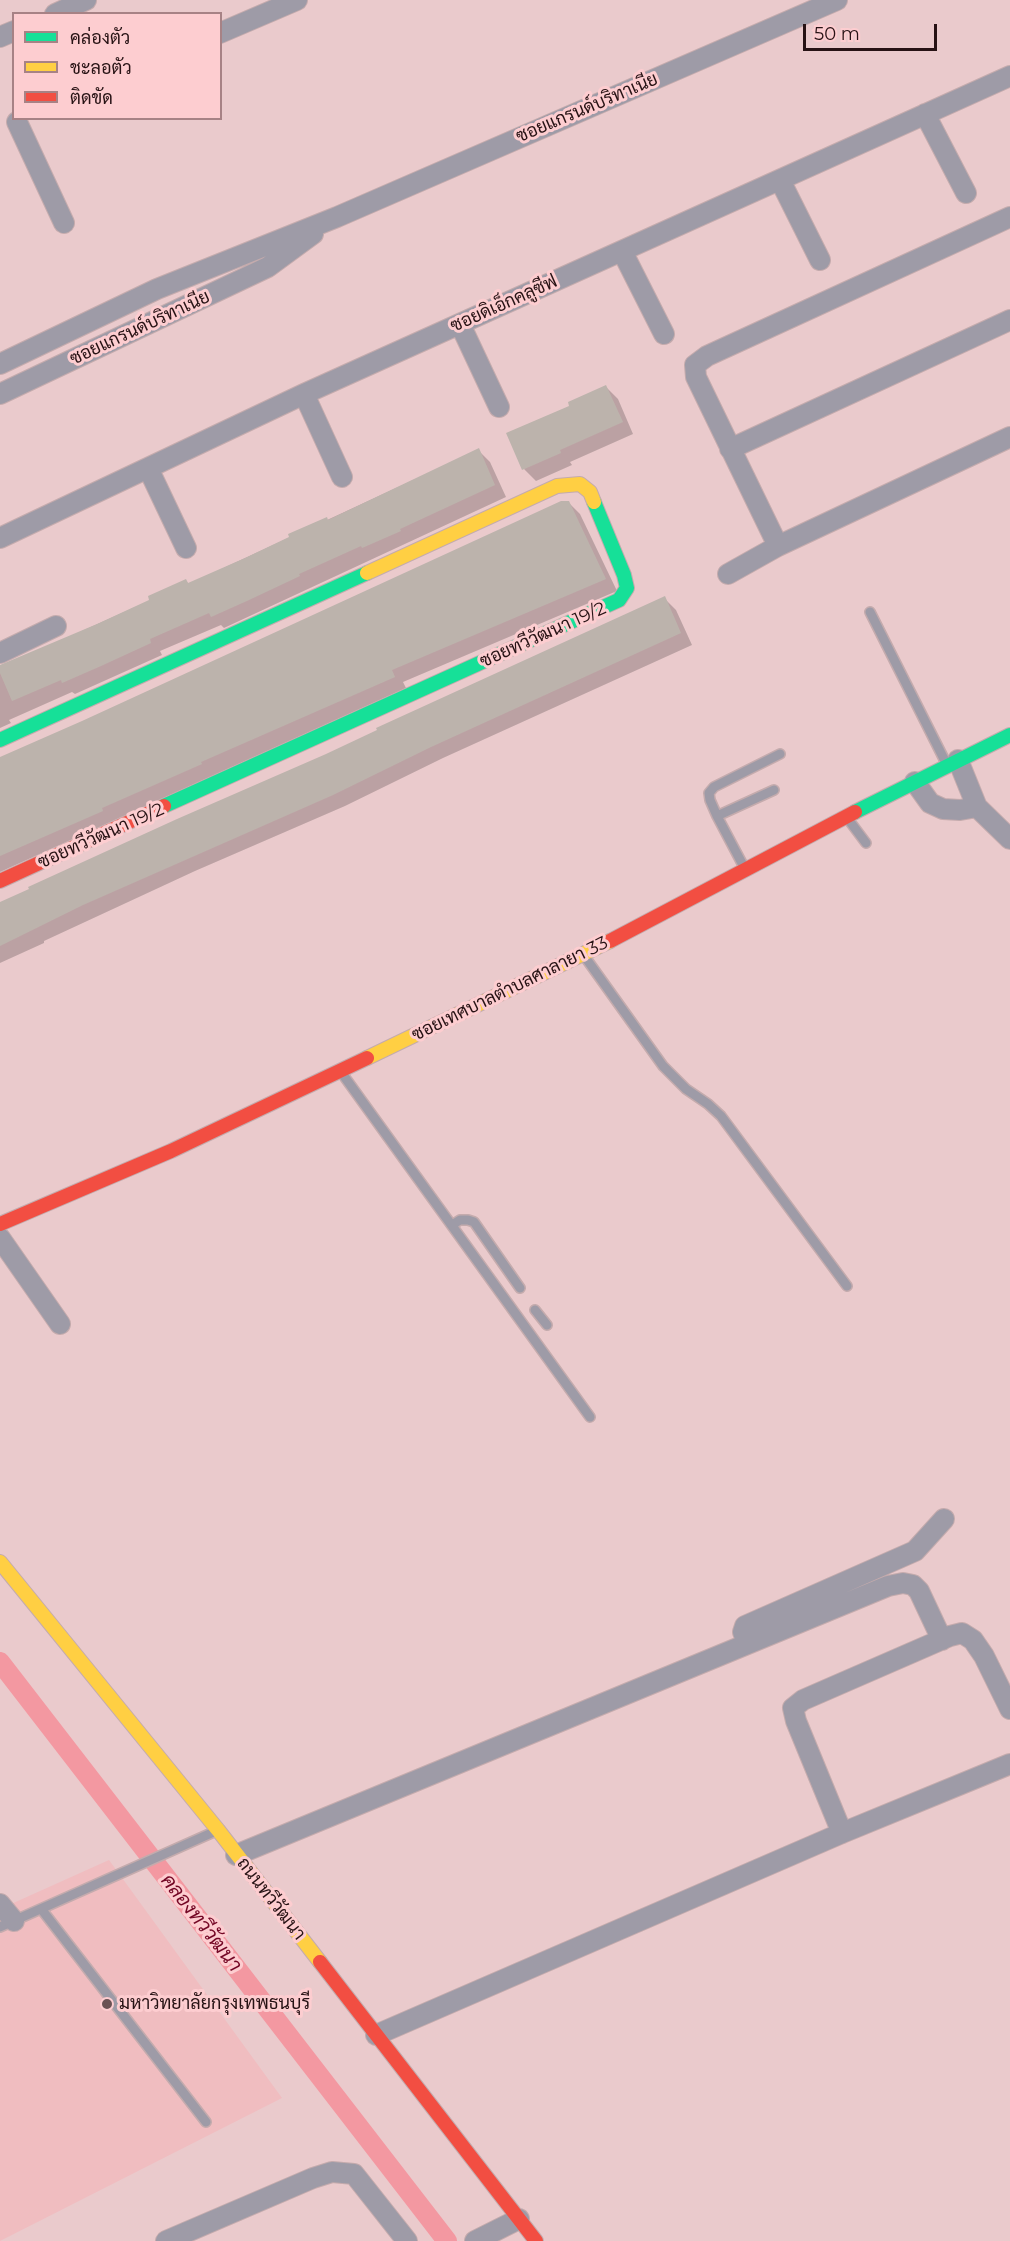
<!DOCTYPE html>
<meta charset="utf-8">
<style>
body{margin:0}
#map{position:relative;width:1010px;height:2241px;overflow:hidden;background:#eacacc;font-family:Montserrat,Sarabun,sans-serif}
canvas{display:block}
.legend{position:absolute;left:12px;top:12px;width:210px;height:108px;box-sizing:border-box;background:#fdcdd0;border:2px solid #a78285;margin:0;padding:8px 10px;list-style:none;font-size:18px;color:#271214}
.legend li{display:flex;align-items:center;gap:12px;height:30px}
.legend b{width:30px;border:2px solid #a78285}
.scale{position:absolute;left:803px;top:24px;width:134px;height:27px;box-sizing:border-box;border:3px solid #271214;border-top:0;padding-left:8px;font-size:18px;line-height:21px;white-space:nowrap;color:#271214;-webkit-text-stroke:4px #fdcdd0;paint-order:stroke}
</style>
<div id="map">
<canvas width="1010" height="2241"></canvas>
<ul class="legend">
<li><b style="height:8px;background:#16e098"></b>คล่องตัว</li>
<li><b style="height:8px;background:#ffcf43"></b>ชะลอตัว</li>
<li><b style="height:8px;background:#f24e42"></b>ติดขัด</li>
</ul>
<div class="scale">50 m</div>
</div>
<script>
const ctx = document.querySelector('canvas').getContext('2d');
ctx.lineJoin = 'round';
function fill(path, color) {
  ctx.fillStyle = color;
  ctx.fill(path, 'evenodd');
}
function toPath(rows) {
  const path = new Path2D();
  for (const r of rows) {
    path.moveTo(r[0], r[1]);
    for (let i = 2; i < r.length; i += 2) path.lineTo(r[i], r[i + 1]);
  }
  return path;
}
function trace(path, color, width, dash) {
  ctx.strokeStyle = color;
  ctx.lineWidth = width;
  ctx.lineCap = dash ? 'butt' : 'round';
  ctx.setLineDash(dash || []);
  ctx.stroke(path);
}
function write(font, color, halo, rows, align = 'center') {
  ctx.font = font + ' Montserrat,Sarabun,sans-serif';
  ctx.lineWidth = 6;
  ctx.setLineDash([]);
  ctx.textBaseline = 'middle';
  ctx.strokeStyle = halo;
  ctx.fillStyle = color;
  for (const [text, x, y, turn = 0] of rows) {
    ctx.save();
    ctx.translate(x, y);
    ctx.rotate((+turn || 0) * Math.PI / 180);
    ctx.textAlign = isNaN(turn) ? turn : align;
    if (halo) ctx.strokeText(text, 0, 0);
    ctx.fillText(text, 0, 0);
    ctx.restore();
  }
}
fill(toPath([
 [109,1860,282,2098,0,2241,0,1909]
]), '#f0bdc0');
fill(toPath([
 [606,387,618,399,633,434,570,462,572,465,536,481,524,469,508,434,571,406],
 [478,450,490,462,506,497,224,628,221,625,160,651,162,655,75,694,72,692,9,720,11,723,0,728,0,666,6,665,151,600,186,581,189,584],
 [568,502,580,514,617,591,403,682,406,688,0,872,0,759],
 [664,598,676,610,692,645,443,758,345,806,195,871,44,941,44,943,0,963,0,904,327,755]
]), '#0003');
trace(toPath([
 [0,1662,447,2241]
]), '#f398a1', 20);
fill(toPath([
 [606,385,623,422,560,450,561,453,522,470,506,433,569,406,568,402],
 [479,448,495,485,400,529,401,531,362,548,361,546,299,574,300,576,249,600,211,617,209,613,150,639,151,643,101,666,62,683,61,680,12,701,0,673,0,665,97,624,149,600,148,596,186,579,188,583,245,558,289,537,288,534,327,517,328,520],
 [561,501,569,501,606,579,392,670,395,677,201,762,202,764,102,808,103,811,0,856,0,757,82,721],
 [665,596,681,633,431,747,333,795,83,905,0,946,0,902,29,889,28,887,177,819,326,754,377,730,376,728]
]), '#bcb3ac');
const lane = toPath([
 [870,612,946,763],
 [717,816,774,790],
 [848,819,866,843],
 [745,869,717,816,710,800,709,793,714,787,780,754],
 [585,957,663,1066,686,1089,708,1104,721,1116,847,1286],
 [341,1072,590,1417],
 [452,1225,460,1220,468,1220,474,1222,520,1288],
 [535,1310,547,1325],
 [42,1910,206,2122],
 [0,1927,216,1831]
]);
const street = toPath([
 [55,14,86,0],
 [220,33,297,0],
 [0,37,14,31],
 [925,114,966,193],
 [17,122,64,223],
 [780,180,820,260],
 [622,251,664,334],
 [460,324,499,407],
 [0,364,157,289,337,217,837,0],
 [0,394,268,267,313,234],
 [304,394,342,477],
 [730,449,1010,320],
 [148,468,186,548],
 [0,538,304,394,1010,76],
 [778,546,696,377,695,365,707,356,1010,217],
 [728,574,778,546,1010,437],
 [0,653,56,626],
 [958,760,977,807,1010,839],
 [915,782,930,803,943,809,960,810,977,807],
 [0,1238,60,1324],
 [747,1643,743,1632,745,1626,915,1551,944,1519],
 [842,1833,796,1721,793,1708,803,1700,950,1636,962,1633,973,1640,984,1656,1010,1709],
 [236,1855,888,1586,903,1583,913,1585,919,1591,942,1640],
 [0,1904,14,1921],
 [376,2035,842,1833,1010,1764],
 [166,2241,313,2178,332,2172,354,2174,407,2241],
 [475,2241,519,2219]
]);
const fast = toPath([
 [0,740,367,573],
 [164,806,619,600,627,588,624,575,594,502],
 [855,812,1010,735]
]);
const slow = toPath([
 [367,573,557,486,580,484,590,492,594,502],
 [367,1058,610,941],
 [0,1562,218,1830,320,1962]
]);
const jam = toPath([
 [0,881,164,806],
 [610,941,855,812],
 [0,1224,171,1151,367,1058],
 [320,1962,536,2241]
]);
trace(lane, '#c4abad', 12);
trace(street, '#c4abad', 22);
trace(fast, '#c4abad', 16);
trace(slow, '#c4abad', 16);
trace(jam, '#c4abad', 16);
trace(lane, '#9e9ba7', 9);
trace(street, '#9e9ba7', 20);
trace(fast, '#16e098', 14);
trace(slow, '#ffcf43', 14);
trace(jam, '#f24e42', 14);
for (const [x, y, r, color] of [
 [107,2004,6,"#6b5254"]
]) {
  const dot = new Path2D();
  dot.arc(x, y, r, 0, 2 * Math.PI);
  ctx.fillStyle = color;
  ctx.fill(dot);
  trace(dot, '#fdcdd0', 2);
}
write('18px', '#271214', '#fdcdd0', [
 ["ซอยแกรนด์บริทาเนีย",587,108,-23],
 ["ซอยดิเอ็กคลูซีฟ",504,304,-24],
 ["ซอยแกรนด์บริทาเนีย",140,328,-25],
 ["ซอยทวีวัฒนา 19/2",543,635,-24],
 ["ซอยทวีวัฒนา 19/2",101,836,-24],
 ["ซอยเทศบาลตำบลศาลายา 33",510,989,-26],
 ["ถนนทวีวัฒนา",271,1899,52]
]);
write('18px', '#271214', '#fdcdd0', [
 ["มหาวิทยาลัยกรุงเทพธนบุรี",119,2004]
], 'left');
write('italic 20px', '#740725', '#fdcdd0', [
 ["คลองทวีวัฒนา",201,1923,52]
]);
</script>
